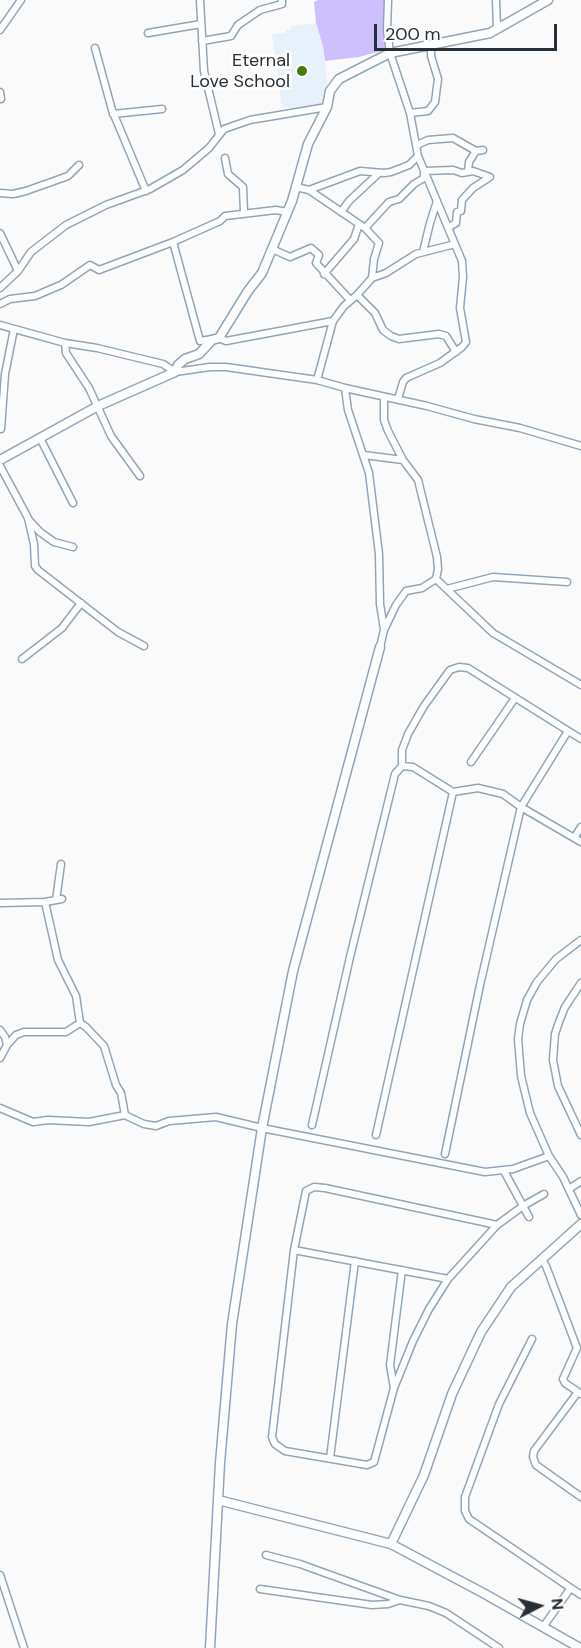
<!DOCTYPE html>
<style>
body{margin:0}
#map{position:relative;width:581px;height:1648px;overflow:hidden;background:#fafafa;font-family:"DM Sans",sans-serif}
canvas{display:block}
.north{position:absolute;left:509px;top:1576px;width:60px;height:60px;-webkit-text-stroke:4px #fff;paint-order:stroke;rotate:84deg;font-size:16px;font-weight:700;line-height:24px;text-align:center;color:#262e36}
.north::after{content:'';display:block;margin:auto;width:21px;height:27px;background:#262e36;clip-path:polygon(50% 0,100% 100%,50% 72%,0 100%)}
.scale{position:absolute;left:374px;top:24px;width:183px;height:27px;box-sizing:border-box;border:3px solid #262e36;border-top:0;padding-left:8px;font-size:18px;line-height:21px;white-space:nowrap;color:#262e36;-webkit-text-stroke:4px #fff;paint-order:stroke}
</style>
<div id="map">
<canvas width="581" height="1648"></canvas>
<div class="north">N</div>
<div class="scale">200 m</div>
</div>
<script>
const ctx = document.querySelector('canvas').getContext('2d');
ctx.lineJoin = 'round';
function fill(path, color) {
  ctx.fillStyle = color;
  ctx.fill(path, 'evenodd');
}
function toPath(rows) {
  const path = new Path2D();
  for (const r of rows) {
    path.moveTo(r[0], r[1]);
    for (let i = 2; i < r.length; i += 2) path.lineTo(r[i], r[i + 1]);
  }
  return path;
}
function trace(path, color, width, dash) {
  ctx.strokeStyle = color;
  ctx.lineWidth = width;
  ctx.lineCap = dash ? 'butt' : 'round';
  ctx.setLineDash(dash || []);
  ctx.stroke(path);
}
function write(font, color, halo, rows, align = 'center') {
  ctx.font = font + ' "DM Sans",sans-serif';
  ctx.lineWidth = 6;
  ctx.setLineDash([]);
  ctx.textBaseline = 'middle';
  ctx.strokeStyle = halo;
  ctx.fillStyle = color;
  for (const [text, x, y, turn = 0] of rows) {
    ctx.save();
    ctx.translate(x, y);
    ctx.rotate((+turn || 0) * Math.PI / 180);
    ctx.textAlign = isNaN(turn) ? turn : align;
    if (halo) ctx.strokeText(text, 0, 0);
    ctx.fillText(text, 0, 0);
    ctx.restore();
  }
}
fill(toPath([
 [316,23,323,46,327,81,324,103,289,109,288,107,282,108,272,34,286,33,286,30,291,29,291,26]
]), '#e6f1fc');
fill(toPath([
 [318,0,384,0,385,50,359,57,325,61,323,46,316,23,314,2]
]), '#cec0ff');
const street = toPath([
 [200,0,204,71,219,134],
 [388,0,387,30,390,53,410,113],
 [496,0,497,29],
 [0,30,21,0],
 [148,33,201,24],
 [202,41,231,36,238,25,260,10,282,4,282,0],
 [95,48,112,110,146,191],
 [0,92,1,99],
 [113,114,162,109],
 [417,145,428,140,453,138,476,151,483,150],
 [225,158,228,174,243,187,244,213],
 [468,172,469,162,476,151],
 [296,187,309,190,360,171,384,173,391,172,409,165,418,156],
 [309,190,365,228,379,243],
 [0,193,13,194,26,191,68,176,79,165],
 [341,212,349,201,379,173],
 [365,228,389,202,399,199,414,184,424,178,424,171,453,170,462,173,473,171,490,177,473,188,462,200,461,211,457,212,456,223,449,227],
 [0,233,18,271],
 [173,242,200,341,219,338,226,341,333,321],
 [272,249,290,257,311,248,319,255,316,263,350,300],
 [423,252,430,223,437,201],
 [324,274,354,239,359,224],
 [372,278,386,273,416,254,455,244],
 [0,288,18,271,31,252,66,225,106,205,150,189,183,170,209,148,224,129,250,120,327,107],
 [357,295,375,313,383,330,391,336,399,339,439,334,446,336,456,352],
 [0,304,10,299,35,296,49,290,61,285,90,265,99,270,173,242,220,221,225,216,276,210,287,212],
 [0,325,65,343,97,348,163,364,175,372,210,367,226,367,317,380,345,388,427,406,474,419,520,428,581,446],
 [65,343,66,353,89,388,111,436,140,476],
 [317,380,333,321,344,306,357,295,372,278,374,259,379,243],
 [345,388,348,410,369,473,379,554,380,604,384,629],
 [398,399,403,382,406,378,440,363,462,347,466,342,460,308,463,277,462,261,418,156,410,113,428,111,435,102,438,79,431,56,431,45],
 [1,429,5,374,14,329],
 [40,438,73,503],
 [364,455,403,460],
 [0,466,28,518,34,544,35,566,38,570,118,632,144,646],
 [28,519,40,532,54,542,73,547],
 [436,579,493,633,581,685],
 [447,589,493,577,567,582],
 [380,647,384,630,396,605,406,591,422,588,436,579,438,569,437,557,418,480,403,460,388,431,384,420,384,397],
 [22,659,62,628,81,603],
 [471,762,515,698],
 [402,766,413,767,453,792,478,788,503,794,521,807,581,842],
 [574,838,581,827],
 [56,900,61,864],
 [45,902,58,960,76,996,80,1023,86,1027,104,1046,116,1085,121,1093,125,1115,131,1118,144,1124,156,1126,169,1121,216,1117,262,1128,485,1172,513,1169,549,1156,563,1177,581,1215],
 [0,903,45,902,62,899],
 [581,983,565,1007,559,1022,555,1034,553,1060,558,1086,581,1135],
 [0,1030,5,1037,7,1045,0,1058],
 [7,1045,16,1035,24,1032,66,1032,80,1023],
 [0,1108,33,1122,48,1120,89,1122,125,1115],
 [312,1125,350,957,395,774,402,766,402,750,408,734,424,706,450,670,459,667,468,668,581,739],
 [376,1135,453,792],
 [445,1154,480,985,521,807,568,731],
 [549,1156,530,1113,521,1076,518,1039,520,1024,527,1000,537,982,556,959,581,940],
 [504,1171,529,1217],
 [569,1189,581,1181],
 [497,1225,325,1188,314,1187,306,1191,294,1250,272,1437,275,1444,285,1451,367,1465,374,1462,394,1388,413,1341,429,1309,448,1279,497,1225,523,1206,544,1194],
 [294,1250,448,1279],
 [541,1259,546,1266,577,1348,563,1379,565,1383,581,1394],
 [532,1339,499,1404,465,1497,465,1511,469,1519,581,1595],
 [394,1388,390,1365,402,1270],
 [578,1392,534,1451,533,1457,536,1465,581,1497],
 [330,1458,355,1261],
 [266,1555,300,1564,400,1600,429,1606,446,1613,499,1648],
 [0,1575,24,1648],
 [260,1589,372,1605,388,1604,400,1600],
 [543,1627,570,1589]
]);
const secondary = toPath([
 [0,460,98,406,175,372,178,365,185,359,199,354,212,340,219,338,248,291,262,273,292,201,308,144,327,107,330,91,339,79,390,53,490,33,548,0],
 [218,1500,391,1544,485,1594,580,1648],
 [391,1544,424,1475,452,1394,481,1332,511,1287,581,1224],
 [210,1648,220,1463,232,1324,262,1128,293,971,380,647]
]);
trace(street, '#91a5ba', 9);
trace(secondary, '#91a5ba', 11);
trace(street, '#fff', 6);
trace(secondary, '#fff', 8);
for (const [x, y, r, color] of [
 [302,71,6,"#467a08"]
]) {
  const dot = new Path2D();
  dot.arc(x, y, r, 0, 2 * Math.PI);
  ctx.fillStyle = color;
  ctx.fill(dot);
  trace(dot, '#fff', 2);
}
write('18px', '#262e36', '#fff', [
 ["Eternal",290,61],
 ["Love School",290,82]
], 'right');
</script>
